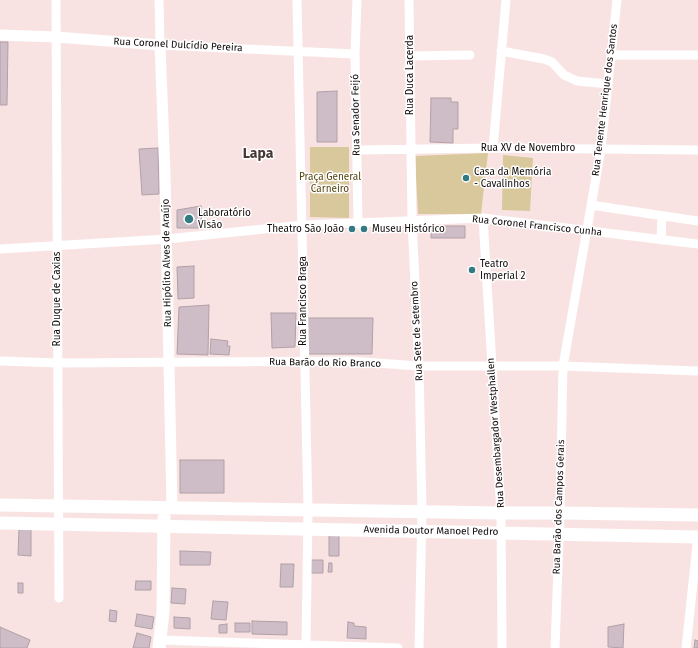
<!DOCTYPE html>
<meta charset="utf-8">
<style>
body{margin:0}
canvas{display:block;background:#f8e3e2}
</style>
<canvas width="698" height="648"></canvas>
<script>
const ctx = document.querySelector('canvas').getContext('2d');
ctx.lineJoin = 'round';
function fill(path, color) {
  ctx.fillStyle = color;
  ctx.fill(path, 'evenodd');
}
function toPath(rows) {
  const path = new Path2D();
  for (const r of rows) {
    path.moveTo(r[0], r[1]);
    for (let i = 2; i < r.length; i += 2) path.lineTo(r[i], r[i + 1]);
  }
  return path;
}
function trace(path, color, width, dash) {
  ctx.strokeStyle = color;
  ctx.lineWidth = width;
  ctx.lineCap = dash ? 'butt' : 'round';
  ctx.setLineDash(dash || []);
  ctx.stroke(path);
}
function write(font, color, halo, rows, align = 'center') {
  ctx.font = font + ' "Fira Sans",sans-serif';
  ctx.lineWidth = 3;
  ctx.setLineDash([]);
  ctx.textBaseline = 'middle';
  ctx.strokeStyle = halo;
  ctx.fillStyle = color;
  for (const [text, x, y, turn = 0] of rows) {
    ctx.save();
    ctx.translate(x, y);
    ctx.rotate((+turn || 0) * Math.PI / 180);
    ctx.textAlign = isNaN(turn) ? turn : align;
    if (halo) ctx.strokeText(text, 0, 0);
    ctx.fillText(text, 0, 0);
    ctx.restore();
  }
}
fill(toPath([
 [310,147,349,147,349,218,310,217],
 [488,153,481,214,418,214,415,156],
 [503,155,533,158,530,211,502,210]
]), '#d8c89c');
const building = toPath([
 [0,42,8,42,7,105,0,105,0,42],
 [337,91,337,142,317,142,317,92,337,91],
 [431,98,451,98,451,102,458,102,458,129,453,129,453,143,430,142,431,98],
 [158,148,159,194,142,195,139,149,158,148],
 [201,206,202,228,177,228,177,210,201,206],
 [431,226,465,226,465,238,431,238,431,226],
 [194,266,194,298,178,299,177,267,194,266],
 [209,305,208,355,177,354,179,307,209,305],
 [271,313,296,313,295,347,272,348,271,313],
 [308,318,373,318,372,354,308,354,308,318],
 [211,339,228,341,227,346,230,346,229,355,210,354,211,339],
 [180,460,224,460,224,493,180,493,180,460],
 [19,529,31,529,31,556,18,555,19,529],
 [329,534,339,534,339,556,329,556,329,534],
 [180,551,211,552,210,565,180,565,180,551],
 [311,560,323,560,323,573,311,573,311,560],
 [329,563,332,563,332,572,328,572,329,563],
 [281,564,294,564,293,587,280,587,281,564],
 [136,581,151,581,151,590,135,590,136,581],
 [18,583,23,583,23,593,18,593,18,583],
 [172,588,186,589,185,604,171,603,172,588],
 [213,601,228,602,226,620,211,619,213,601],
 [110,610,117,611,116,622,109,621,110,610],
 [137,614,154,617,152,629,135,626,137,614],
 [174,617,190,618,190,629,174,628,174,617],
 [252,621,287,622,287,635,252,634,252,621],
 [348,622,354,623,354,626,366,627,366,639,347,638,348,622],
 [235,623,250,623,250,632,235,632,235,623],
 [227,624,227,633,219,633,219,625,227,624],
 [624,624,623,648,608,647,608,627,624,624],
 [0,627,30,640,27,648,0,648,0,627],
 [137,633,151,637,149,648,133,648,137,633],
 [695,640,698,641,698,648,694,648,695,640]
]);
fill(building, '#cebdc6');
trace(building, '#b1a0a8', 1);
trace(toPath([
 [56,0,59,598],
 [159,0,160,45,355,54],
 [297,0,308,510,306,648],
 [357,0,355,54,358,224],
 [409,0,412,221,419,366,422,512,419,648],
 [501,51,544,59,552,62,564,75,577,81,608,84],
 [611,55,698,55],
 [410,56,470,55],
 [493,148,506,0],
 [357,150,493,148,698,150],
 [591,205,698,221],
 [483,218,501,513,502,648],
 [661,240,662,216],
 [0,249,167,239,303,225,483,218,698,244],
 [0,361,58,363,349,361,419,366,563,366,698,371],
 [160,640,398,648],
 [555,648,560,513,563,366,601,149,617,0],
 [686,648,698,536]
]), '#fff', 9);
trace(toPath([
 [0,35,56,37,160,45,165,173,172,508]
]), '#fff', 11);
trace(toPath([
 [0,505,501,513,560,513,698,515],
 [0,523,698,537],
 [159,648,163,612,164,517]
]), '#fff', 13);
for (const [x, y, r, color] of [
 [466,178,4,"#337b83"],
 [189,219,5,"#337b83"],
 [352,229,4,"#337b83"],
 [364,229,4,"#337b83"],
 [472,270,4,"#337b83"]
]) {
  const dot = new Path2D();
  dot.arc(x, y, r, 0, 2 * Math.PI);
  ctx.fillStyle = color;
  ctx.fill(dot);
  trace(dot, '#fff', 1.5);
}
write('10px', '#100909', '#fff', [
 ["Rua Coronel Dulcídio Pereira",178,45,3],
 ["Rua Duca Lacerda",410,75,-90],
 ["Rua Tenente Henrique dos Santos",605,100,-83],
 ["Rua Senador Feijó",356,115,-91],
 ["Rua XV de Novembro",528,148],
 ["Rua Coronel Francisco Cunha",537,226,6],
 ["Rua Hipólito Alves de Araújo",167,263,-91],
 ["Rua Duque de Caxias",57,299,-90],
 ["Rua Francisco Braga",303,301,-90],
 ["Rua Sete de Setembro",417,331,-93],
 ["Rua Barão do Rio Branco",325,363,1],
 ["Rua Desembargador Westphallen",496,433,-94],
 ["Rua Barão dos Campos Gerais",559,507,-88],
 ["Avenida Doutor Manoel Pedro",431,531,1]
]);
write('10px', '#100909', '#fff', [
 ["Casa da Memória",474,172],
 ["- Cavalinhos",474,184],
 ["Laboratório",198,213],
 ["Visão",198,225],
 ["Theatro São João",344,229,"right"],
 ["Museu Histórico",372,229],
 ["Teatro",480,264],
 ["Imperial 2",480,276]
], 'left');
write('10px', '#554410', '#fff', [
 ["Praça General",330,177],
 ["Carneiro",330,189]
]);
write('bold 14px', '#473737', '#fff', [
 ["Lapa",258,154]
]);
</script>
